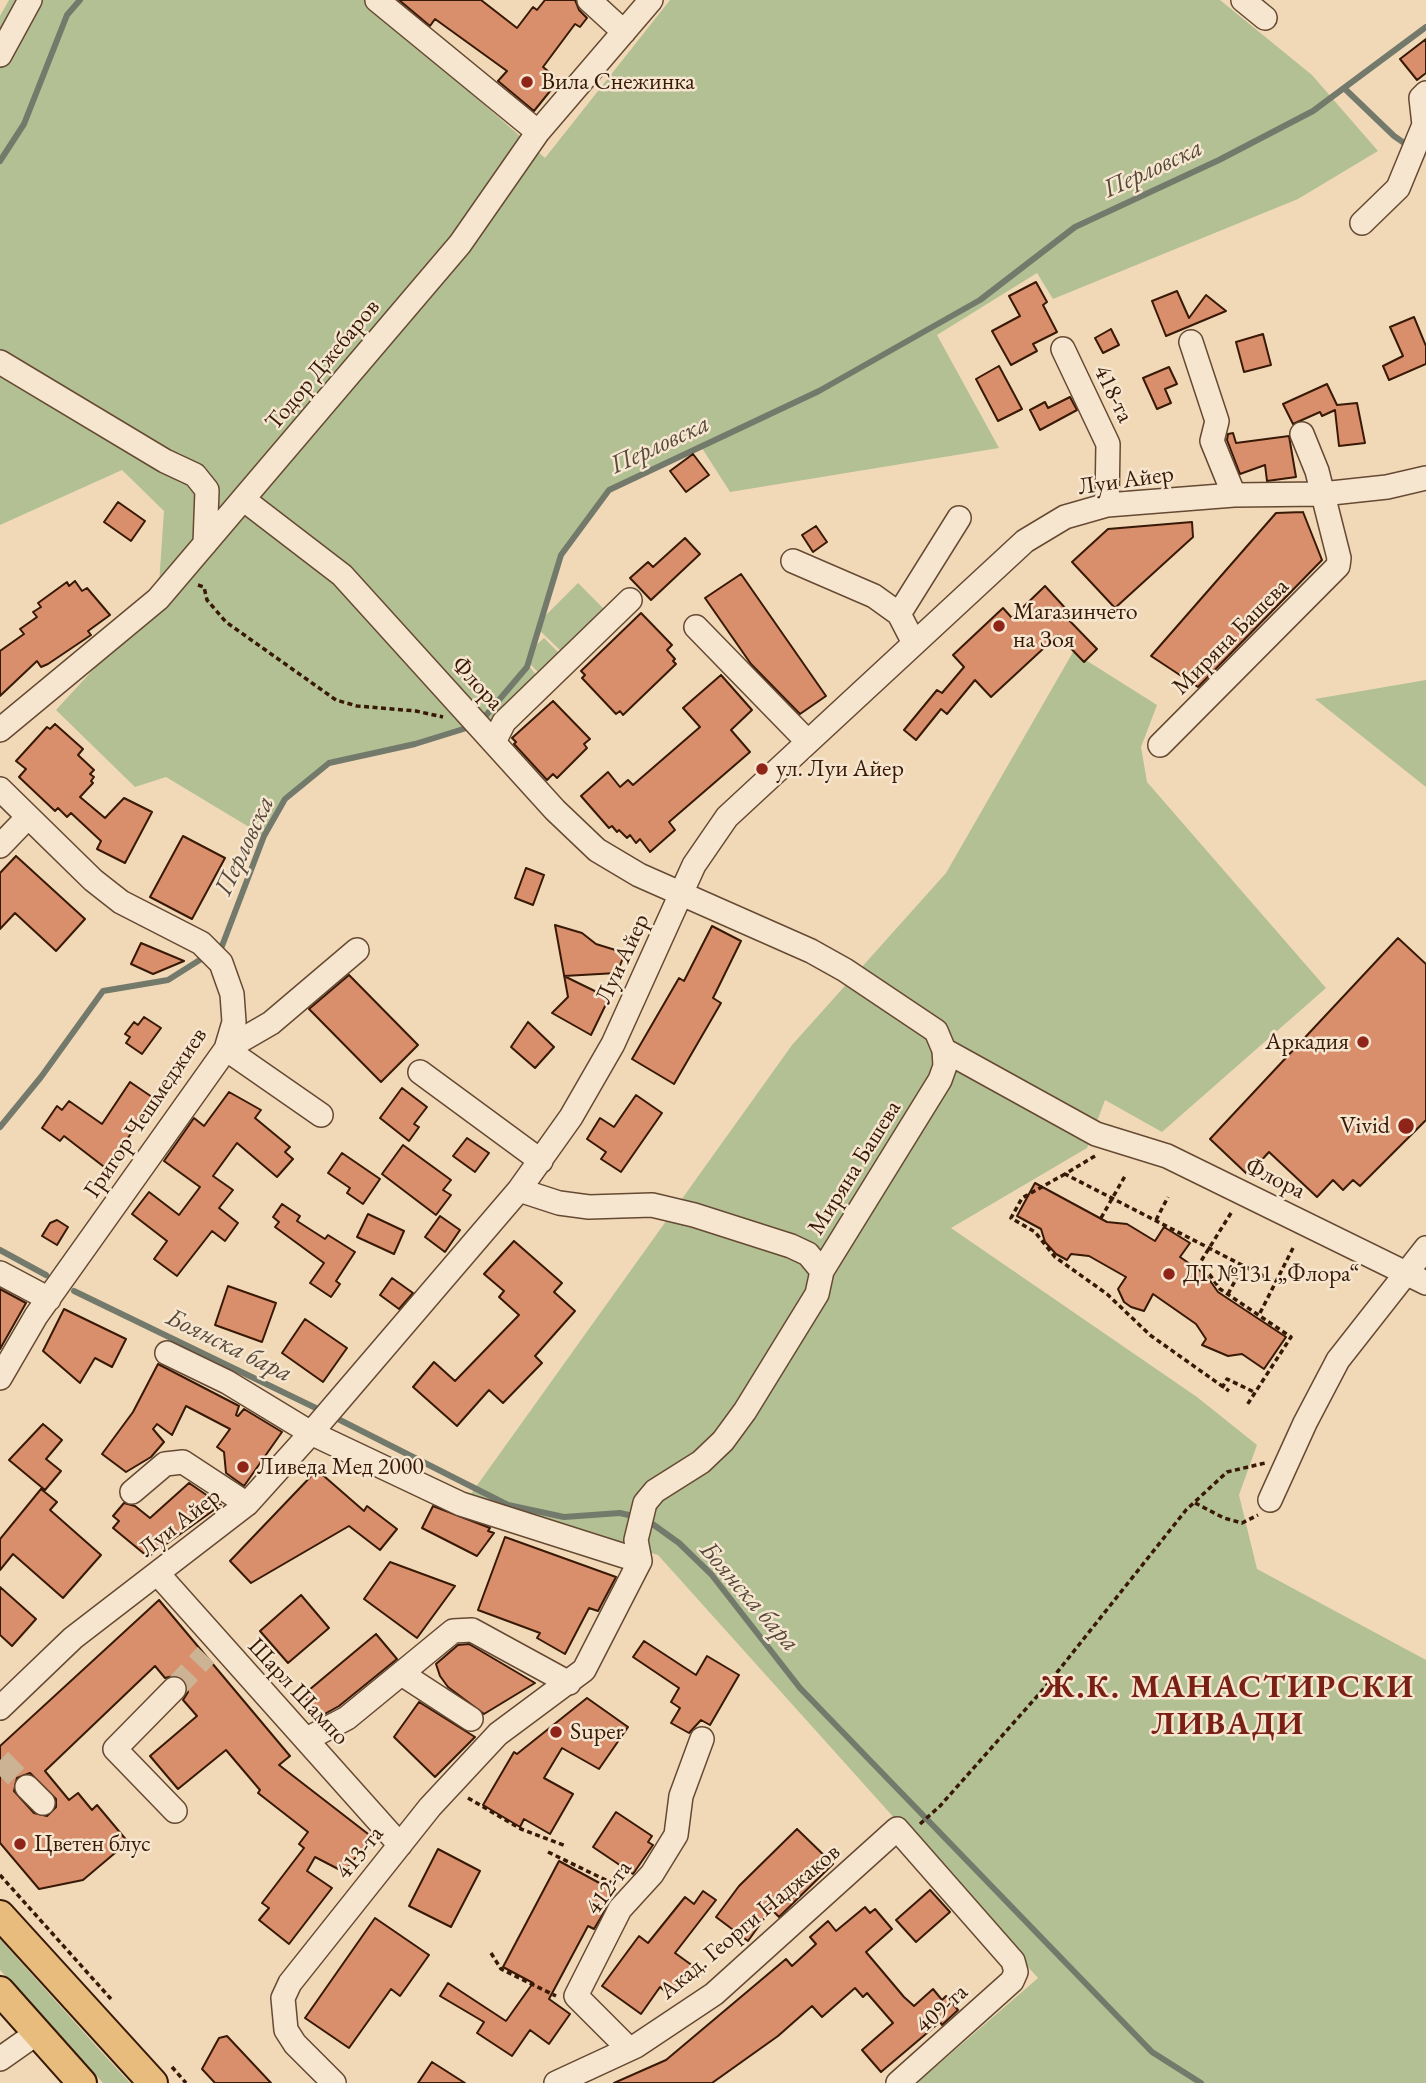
<!DOCTYPE html>
<meta charset="utf-8">
<style>
body{margin:0}
canvas{display:block;background:#f1d9b7}
</style>
<canvas width="1426" height="2083"></canvas>
<script>
const ctx = document.querySelector('canvas').getContext('2d');
ctx.lineJoin = 'round';
function fill(path, color) {
  ctx.fillStyle = color;
  ctx.fill(path, 'evenodd');
}
function toPath(rows) {
  const path = new Path2D();
  for (const r of rows) {
    path.moveTo(r[0], r[1]);
    for (let i = 2; i < r.length; i += 2) path.lineTo(r[i], r[i + 1]);
  }
  return path;
}
function trace(path, color, width, dash) {
  ctx.strokeStyle = color;
  ctx.lineWidth = width;
  ctx.lineCap = dash ? 'butt' : 'round';
  ctx.setLineDash(dash || []);
  ctx.stroke(path);
}
function write(font, color, halo, rows, align = 'center') {
  ctx.font = font + ' "EB Garamond",serif';
  ctx.lineWidth = 5;
  ctx.setLineDash([]);
  ctx.textBaseline = 'middle';
  ctx.strokeStyle = halo;
  ctx.fillStyle = color;
  for (const [text, x, y, turn = 0] of rows) {
    ctx.save();
    ctx.translate(x, y);
    ctx.rotate((+turn || 0) * Math.PI / 180);
    ctx.textAlign = isNaN(turn) ? turn : align;
    if (halo) ctx.strokeText(text, 0, 0);
    ctx.fillText(text, 0, 0);
    ctx.restore();
  }
}
fill(toPath([
 [9,0,365,0,545,158,670,0,1220,0,1312,75,1378,151,1298,199,1053,299,1037,273,937,335,999,448,730,492,700,445,609,490,561,555,542,619,578,583,605,610,562,652,538,629,533,648,544,638,560,654,540,674,528,662,477,725,415,744,329,763,285,799,264,836,166,777,135,787,56,710,158,599,164,511,122,470,0,525,0,16],
 [1073,652,1157,705,1141,747,1147,782,1326,988,1162,1132,1105,1100,1087,1148,951,1228,1197,1397,1257,1445,1239,1495,1257,1569,1426,1660,1426,2083,917,2083,1038,1978,658,1555,468,1498,792,1045,946,873],
 [529,666,537,676,490,729,479,724],
 [1426,680,1426,787,1315,699],
 [0,1939,97,2047,130,2083,103,2083,0,1970]
]), '#b3c093');
trace(toPath([
 [1344,88,1394,136,1410,147],
 [0,161,24,124,67,15,80,0],
 [482,720,527,667,561,555,609,490,819,391,980,300,1075,227,1219,160,1313,111,1426,27],
 [215,950,222,946,264,836,285,799,329,763,415,744,473,726],
 [0,1127,41,1077,103,991,168,980,206,956],
 [0,1250,46,1275],
 [74,1291,322,1411],
 [332,1416,508,1505,564,1517,620,1513,637,1517],
 [647,1520,679,1543,711,1574,800,1688,1152,2052,1201,2083]
]), '#737a6c', 6);
const building = toPath([
 [399,0,481,0,517,28,533,7,537,10,545,0,575,0,579,10,587,18,580,27,575,24,543,67,559,80,534,111,498,81,507,71,435,19,430,26,399,0],
 [1426,39,1426,73,1417,80,1400,59,1426,39],
 [1036,282,1047,302,1043,305,1057,332,1033,344,1037,351,1011,365,992,331,1020,316,1009,296,1036,282],
 [1177,291,1189,318,1206,295,1226,311,1166,336,1152,301,1177,291],
 [1414,317,1426,346,1426,364,1389,380,1383,366,1403,356,1390,327,1414,317],
 [1111,329,1119,345,1103,353,1095,338,1111,329],
 [1263,334,1271,365,1244,372,1236,342,1263,334],
 [999,366,1022,409,998,421,976,379,999,366],
 [1169,367,1177,384,1165,389,1171,403,1157,409,1143,378,1169,367],
 [1327,384,1337,405,1357,403,1365,443,1339,446,1335,410,1322,416,1320,412,1293,424,1283,404,1327,384],
 [1070,397,1077,410,1040,430,1030,410,1045,402,1048,408,1070,397],
 [1233,433,1236,443,1289,436,1296,477,1267,481,1265,465,1240,474,1227,440,1228,434,1233,433],
 [693,454,709,475,686,492,670,471,693,454],
 [118,502,145,521,131,541,104,522,118,502],
 [1303,512,1322,560,1198,687,1151,656,1276,513,1303,512],
 [1192,522,1193,537,1115,608,1072,562,1108,529,1192,522],
 [816,526,827,542,813,552,802,535,816,526],
 [685,538,700,554,651,600,630,578,648,562,653,567,685,538],
 [741,574,826,696,800,714,751,664,705,598,741,574],
 [75,581,82,591,87,588,110,615,88,631,91,635,48,664,41,667,37,661,0,696,0,651,24,634,20,629,37,617,33,612,41,607,38,603,67,582,69,586,75,581],
 [1045,586,1067,610,1063,614,1097,649,1084,662,1058,635,991,697,975,680,947,714,941,709,916,740,904,730,937,690,942,693,964,667,953,655,1003,608,1012,618,1045,586],
 [641,613,672,645,667,650,675,659,673,661,676,664,623,715,620,711,616,714,582,678,585,675,581,671,641,613],
 [721,675,752,710,731,730,750,752,669,822,675,830,650,852,640,839,636,843,630,835,627,838,619,830,617,832,612,826,609,828,581,796,608,772,620,787,628,780,633,785,700,727,683,708,721,675],
 [553,701,590,739,584,744,587,748,557,778,553,774,547,780,514,744,516,742,512,738,553,701],
 [55,724,83,749,78,755,94,770,90,774,94,777,91,781,93,783,80,797,105,818,124,798,152,812,125,863,97,849,101,841,71,813,67,817,58,808,55,811,19,777,26,769,16,761,47,727,50,729,55,724],
 [183,836,225,858,192,919,150,897,183,836],
 [16,856,85,919,56,951,15,913,0,929,0,873,16,856],
 [526,868,544,875,533,905,515,898,526,868],
 [555,925,582,933,596,944,625,953,617,973,564,976,609,998,591,1035,552,1013,568,997,555,925],
 [712,926,741,941,713,998,721,1003,674,1084,632,1059,679,978,684,981,712,926],
 [1398,938,1426,964,1426,1120,1360,1186,1353,1180,1343,1190,1333,1180,1317,1197,1269,1152,1248,1175,1210,1139,1398,938],
 [141,943,184,961,153,974,131,964,141,943],
 [349,975,418,1045,381,1082,309,1009,349,975],
 [144,1017,161,1028,142,1054,126,1043,130,1037,125,1034,134,1022,138,1025,144,1017],
 [528,1022,554,1047,535,1068,511,1047,528,1022],
 [130,1082,155,1099,121,1148,126,1152,112,1173,64,1136,60,1141,42,1128,57,1106,62,1110,69,1101,102,1124,130,1082],
 [402,1088,427,1107,414,1124,419,1127,409,1141,380,1118,402,1088],
 [229,1092,261,1110,255,1118,290,1147,285,1152,293,1159,277,1177,237,1143,213,1176,233,1190,219,1208,238,1223,225,1241,212,1231,177,1276,154,1259,167,1241,132,1214,149,1192,179,1215,200,1187,164,1161,194,1118,204,1126,229,1092],
 [636,1095,662,1113,621,1172,601,1159,606,1152,587,1139,600,1118,614,1127,636,1095],
 [467,1138,489,1153,475,1172,453,1156,467,1138],
 [403,1145,451,1180,443,1190,451,1195,436,1215,382,1174,403,1145],
 [342,1153,380,1179,363,1204,347,1193,350,1188,328,1173,342,1153],
 [1035,1183,1107,1222,1127,1224,1155,1241,1164,1227,1190,1243,1180,1257,1206,1275,1218,1292,1286,1337,1264,1369,1242,1354,1228,1356,1202,1345,1206,1339,1196,1324,1153,1294,1144,1311,1131,1307,1124,1302,1118,1289,1126,1277,1089,1256,1071,1254,1067,1260,1056,1254,1045,1242,1041,1229,1017,1216,1035,1183],
 [282,1204,300,1216,297,1221,325,1239,328,1235,355,1252,336,1281,340,1284,331,1297,310,1283,324,1263,275,1227,279,1222,273,1217,282,1204],
 [368,1214,404,1231,394,1254,357,1237,368,1214],
 [440,1216,460,1230,445,1252,425,1237,440,1216],
 [57,1220,68,1227,57,1245,42,1236,50,1223,57,1220],
 [514,1241,562,1283,554,1292,575,1311,535,1356,542,1363,503,1403,489,1390,457,1426,413,1387,434,1362,455,1381,519,1315,499,1297,504,1291,484,1274,514,1241],
 [392,1278,413,1293,399,1309,380,1295,392,1278],
 [228,1286,276,1303,262,1342,215,1325,228,1286],
 [0,1289,26,1303,0,1349,0,1289],
 [64,1309,126,1339,112,1367,95,1358,80,1383,43,1351,64,1309],
 [305,1319,347,1348,323,1382,282,1353,305,1319],
 [158,1364,239,1406,236,1415,238,1416,244,1409,282,1432,244,1486,226,1473,224,1452,217,1447,230,1429,186,1406,172,1435,157,1424,153,1429,164,1442,151,1457,126,1472,102,1454,133,1412,158,1364],
 [43,1424,62,1440,46,1459,61,1471,45,1490,9,1460,43,1424],
 [317,1470,364,1511,367,1506,397,1529,380,1550,349,1526,251,1583,230,1561,317,1470],
 [189,1483,221,1505,148,1557,113,1528,119,1521,113,1516,124,1503,135,1506,150,1518,189,1483],
 [41,1489,57,1502,50,1510,101,1555,63,1598,13,1554,0,1570,0,1539,41,1489],
 [433,1506,490,1528,488,1531,494,1533,477,1556,422,1528,433,1506],
 [505,1537,616,1577,598,1611,589,1608,565,1654,537,1638,540,1633,478,1610,505,1537],
 [390,1562,455,1586,417,1638,364,1599,390,1562],
 [0,1587,36,1619,12,1646,0,1635,0,1587],
 [301,1595,329,1628,288,1663,260,1631,301,1595],
 [159,1600,290,1756,279,1765,372,1837,344,1872,315,1857,307,1871,332,1888,289,1944,259,1920,269,1908,262,1903,304,1848,299,1844,308,1832,258,1793,260,1790,226,1750,178,1789,150,1756,197,1716,183,1700,188,1692,184,1680,177,1675,165,1678,155,1666,45,1771,69,1800,78,1793,92,1810,97,1805,128,1842,83,1880,39,1889,0,1843,0,1746,159,1600],
 [30,1773,56,1799,56,1807,47,1816,34,1813,14,1791,17,1778,30,1773],
 [376,1634,397,1659,339,1706,321,1716,303,1695,376,1634],
 [644,1641,696,1675,707,1656,739,1675,710,1725,701,1720,689,1733,671,1723,680,1708,671,1702,679,1688,633,1657,644,1641],
 [469,1644,535,1683,484,1714,448,1687,440,1676,436,1664,458,1645,469,1644],
 [587,1698,628,1727,599,1769,562,1748,544,1778,573,1794,550,1834,524,1819,520,1827,483,1805,514,1752,517,1754,587,1698],
 [419,1702,475,1737,435,1777,394,1737,419,1702],
 [616,1812,652,1836,648,1842,653,1845,633,1874,593,1847,616,1812],
 [797,1829,833,1864,779,1917,771,1909,748,1941,716,1917,739,1886,797,1829],
 [438,1849,480,1871,451,1927,409,1906,438,1849],
 [559,1861,616,1892,594,1929,588,1926,549,1999,570,2014,549,2044,530,2030,512,2056,477,2033,484,2022,440,1996,448,1983,506,2021,533,1983,503,1967,559,1861],
 [930,1890,950,1912,916,1942,896,1920,930,1890],
 [703,1891,716,1900,675,1953,693,1966,671,1996,660,1987,641,2014,602,1986,639,1936,648,1943,685,1897,694,1904,703,1891],
 [865,1907,870,1913,875,1909,892,1929,866,1952,904,1997,914,2006,933,1989,942,2000,946,1996,958,2010,942,2025,940,2022,881,2072,862,2050,893,2023,867,1993,863,1997,855,1988,822,2017,812,2006,778,2036,712,2083,614,2083,666,2060,786,1959,792,1966,816,1944,810,1937,828,1921,836,1931,865,1907],
 [375,1918,429,1955,400,1996,391,1989,349,2048,305,2018,375,1918],
 [227,2036,271,2083,215,2083,202,2069,219,2038,227,2036],
 [432,2062,465,2083,418,2083,432,2062]
]);
fill(building, '#d98e6c');
trace(building, '#381906', 2);
trace(toPath([
 [174,1689,206,1655],
 [0,1760,27,1787]
]), '#ccb394', 23, [23, 11]);
const minor = toPath([
 [377,0,538,132],
 [589,0,624,32],
 [1243,0,1265,18],
 [0,55,30,0],
 [1362,223,1398,188,1424,125,1421,98,1426,93],
 [1191,342,1217,421,1212,441,1234,495],
 [1063,349,1108,444,1107,505],
 [0,362,165,461,195,475,207,490,205,544],
 [243,499,342,575,555,810,597,850,639,875,811,951,845,970,936,1031,944,1050,945,1066,940,1080,822,1271,817,1294,745,1411,723,1441,701,1462,655,1491,645,1503,636,1540,640,1561],
 [793,561,874,596,899,614,914,643],
 [899,614,959,518],
 [696,627,808,742],
 [0,730,158,599,460,244,538,132,651,0],
 [494,742,504,722,630,600],
 [1160,745,1338,566,1339,558,1317,471,1302,434],
 [0,789,93,880,121,902,201,943,221,963,232,994,234,1022,226,1049,36,1316,0,1378],
 [0,846,28,817],
 [944,1050,1096,1134,1167,1156,1426,1283],
 [420,1072,541,1161],
 [321,1115,226,1049,271,1023,357,950],
 [519,1190,559,1203,589,1207,652,1205,694,1215,791,1246,808,1254,822,1271],
 [0,1273,49,1299],
 [167,1353,227,1382,311,1433,461,1504,640,1561],
 [132,1492,165,1464,183,1462,247,1504],
 [1270,1500,1305,1423,1338,1360,1426,1248],
 [158,1574,400,1845],
 [402,1674,471,1719],
 [174,1689,115,1749,175,1811],
 [0,1708,73,1638,247,1504,311,1433,519,1190,571,1117,613,1044,694,865,727,817,1025,541,1065,517,1107,505,1234,495,1322,494,1387,487,1426,478],
 [307,1739,347,1718,453,1631,472,1630,569,1683],
 [27,1787,43,1803],
 [629,2049,576,1996,620,1909,652,1874,676,1835,681,1796,702,1739],
 [0,2059,37,2033],
 [334,2083,295,2044,286,2030,283,1998,290,1983,430,1807,498,1734,584,1670,640,1561],
 [556,2083,636,2046,714,1994,897,1829,1013,1961,1016,1972,1012,1981,898,2083]
]);
const major = toPath([
 [0,1915,153,2083],
 [0,1991,82,2083]
]);
trace(minor, '#664932', 26);
trace(major, '#381906', 32);
trace(toPath([
 [198,585,204,587,207,600,226,622,336,700,357,706,416,711,443,717],
 [1095,1156,1065,1174,1275,1282],
 [1065,1174,1022,1198,1011,1218,1035,1232,1055,1257,1107,1294,1150,1335,1229,1391],
 [1231,1213,1198,1266,1210,1275,1220,1289,1291,1337,1247,1405],
 [1101,1218,1125,1176],
 [1156,1220,1168,1197],
 [1228,1294,1243,1266],
 [1260,1313,1293,1248],
 [1222,1388,1227,1379,1254,1392],
 [1195,1503,1224,1518,1242,1523,1258,1515],
 [468,1798,521,1829,566,1846],
 [920,1824,940,1806,1047,1685,1186,1510,1227,1472,1265,1463],
 [548,1852,616,1885],
 [0,1875,111,1999],
 [491,1953,501,1969,556,1996],
 [172,2067,186,2083]
]), '#381906', 3.5, [5, 3.5]);
trace(minor, '#f6e6d0', 23);
trace(major, '#e8bc7c', 28);
for (const [x, y, r, color] of [
 [527,82,7,"#8f2418"],
 [999,626,7,"#8f2418"],
 [762,769,7,"#8f2418"],
 [1363,1042,7,"#8f2418"],
 [1406,1126,9,"#8f2418"],
 [1169,1274,7,"#8f2418"],
 [243,1467,7,"#8f2418"],
 [556,1732,7,"#8f2418"],
 [20,1844,7,"#8f2418"]
]) {
  const dot = new Path2D();
  dot.arc(x, y, r, 0, 2 * Math.PI);
  ctx.fillStyle = color;
  ctx.fill(dot);
  trace(dot, '#f6e6d0', 2.5);
}
write('24px', '#381906', '#f6e6d0', [
 ["Вила Снежинка",541,82],
 ["Магазинчето",1013,612],
 ["на Зоя",1013,640],
 ["ул. Луи Айер",776,769],
 ["Аркадия",1349,1042,"right"],
 ["Vivid",1390,1126,"right"],
 ["ДГ №131 „Флора“",1183,1274],
 ["Ливеда Мед 2000",257,1467],
 ["Super",570,1732],
 ["Цветен блус",34,1844]
], 'left');
write('24px', '#381906', '#f6e6d0', [
 ["Тодор Джебаров",323,365,-50],
 ["418-та",1113,394,64],
 ["Луи Айер",1126,481,-8],
 ["Миряна Башева",1231,637,-45],
 ["Флора",477,684,47],
 ["Луи Айер",623,959,-65],
 ["Григор Чешмеджиев",146,1113,-56],
 ["Миряна Башева",855,1168,-58],
 ["Флора",1275,1179,26],
 ["Луи Айер",180,1523,-38],
 ["Шарл Шампо",298,1692,47],
 ["413-та",360,1853,-51],
 ["412-та",609,1888,-54],
 ["Акад. Георги Наджаков",750,1922,-40],
 ["409-та",942,2009,-42]
]);
write('italic 26px', '#564939', '#f6e6d0', [
 ["Перловска",1153,169,-25],
 ["Перловска",660,445,-25],
 ["Перловска",245,846,-65],
 ["Боянска бара",229,1346,26],
 ["Боянска бара",749,1597,49]
]);
ctx.letterSpacing = '2px';
write('bold 32px', '#7a1f14', '#f6e6d0', [
 ["Ж.К. МАНАСТИРСКИ",1228,1688],
 ["ЛИВАДИ",1228,1725]
]);
ctx.letterSpacing = '0px';
</script>
